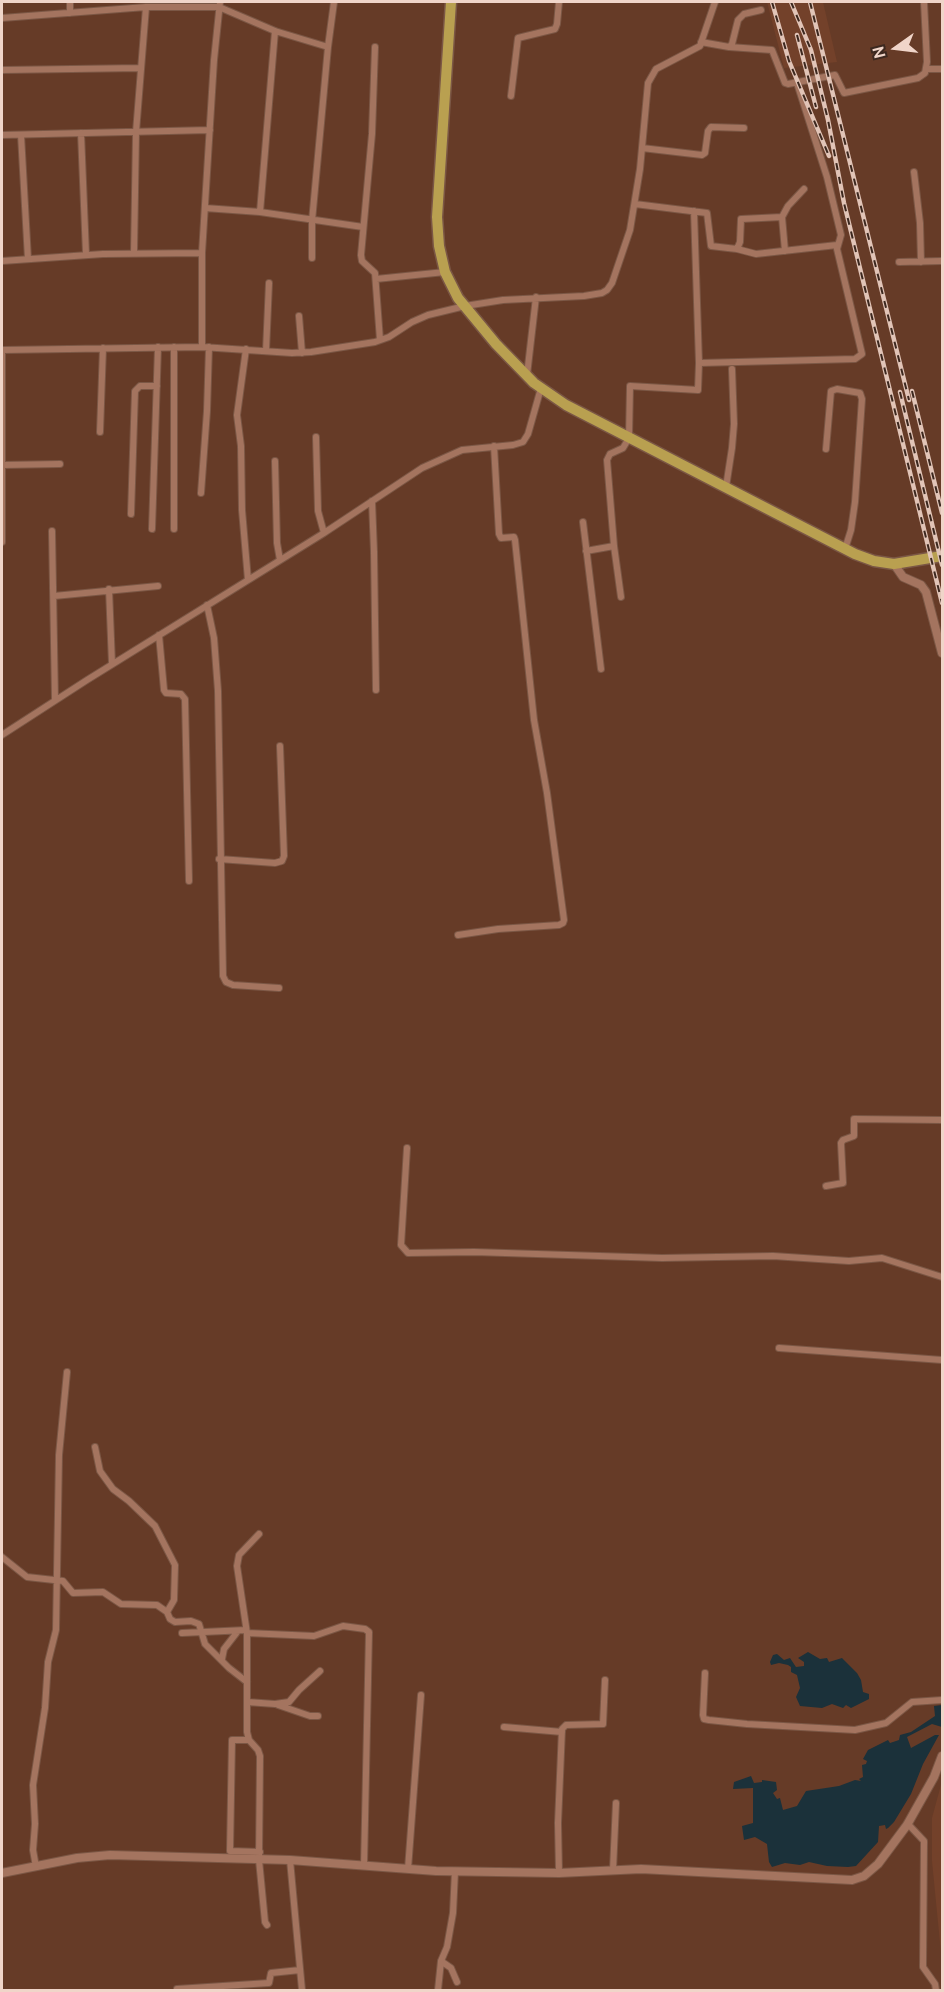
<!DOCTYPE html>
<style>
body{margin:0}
#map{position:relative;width:944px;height:1992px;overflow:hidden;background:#663b27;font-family:Ubuntu,sans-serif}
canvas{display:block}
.frame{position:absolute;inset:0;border:3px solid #f0d5c9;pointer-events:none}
.north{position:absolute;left:866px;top:18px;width:60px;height:60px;-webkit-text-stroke:4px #3c281f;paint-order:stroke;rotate:256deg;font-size:16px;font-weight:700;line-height:24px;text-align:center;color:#f0d5c9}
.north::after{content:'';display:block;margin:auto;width:21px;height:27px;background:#f0d5c9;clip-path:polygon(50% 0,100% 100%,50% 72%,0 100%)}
</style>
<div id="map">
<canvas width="944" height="1992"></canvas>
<div class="frame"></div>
<div class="north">N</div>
</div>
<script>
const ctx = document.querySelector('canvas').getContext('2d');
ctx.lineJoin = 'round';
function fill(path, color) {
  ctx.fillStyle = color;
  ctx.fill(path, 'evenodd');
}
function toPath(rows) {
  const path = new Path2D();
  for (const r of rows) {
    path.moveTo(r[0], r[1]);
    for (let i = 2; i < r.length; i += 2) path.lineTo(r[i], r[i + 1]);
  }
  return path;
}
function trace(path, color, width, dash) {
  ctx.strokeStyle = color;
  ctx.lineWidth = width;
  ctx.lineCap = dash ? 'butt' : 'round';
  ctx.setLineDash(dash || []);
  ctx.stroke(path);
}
fill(toPath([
 [767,2,823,2,837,62,784,68],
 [942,1781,942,1963,932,1861,932,1818]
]), '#73412a');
fill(toPath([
 [808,1652,820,1659,827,1658,829,1662,842,1658,857,1673,861,1680,863,1692,869,1694,869,1699,851,1708,846,1705,843,1708,832,1704,822,1708,800,1706,796,1697,800,1688,797,1675,791,1672,791,1667,788,1665,779,1663,771,1665,770,1662,773,1655,777,1654,784,1660,790,1658,796,1667,804,1666,804,1662,798,1658],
 [942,1705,942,1727,932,1724,907,1737,911,1748,935,1735,939,1735,923,1764,911,1794,894,1822,888,1828,886,1829,885,1825,879,1826,878,1842,856,1866,848,1867,827,1866,809,1862,800,1865,785,1863,772,1867,769,1862,767,1844,755,1837,744,1840,742,1826,753,1823,753,1788,733,1789,734,1782,751,1776,754,1783,762,1782,762,1780,776,1782,777,1790,773,1793,777,1799,780,1798,783,1810,797,1806,806,1791,839,1786,855,1780,861,1781,859,1779,863,1777,862,1765,866,1764,867,1761,863,1759,868,1750,888,1740,890,1743,899,1740,900,1735,911,1732,935,1716,934,1706]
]), '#1b313a');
const minor = toPath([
 [70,13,70,2],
 [2,18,146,7],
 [701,42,729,47,732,44,738,20,744,14,761,10],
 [328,47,334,2],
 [375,47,372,134,361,255,362,261,375,273,380,340],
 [729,47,772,50,785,83,788,84,835,75,844,93,918,78,925,73,927,62,924,2],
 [927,69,942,69],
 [2,70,141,68],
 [511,96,518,38,555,29,557,24,559,2],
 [81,133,86,254],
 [2,135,210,130],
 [21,135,28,259],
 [642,148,702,155,705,153,708,131,711,127,744,128],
 [914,172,920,223,921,262],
 [635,204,707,213,711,246,728,248,737,249,740,242,741,219,782,217],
 [205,208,260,212,363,227],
 [694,211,699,363],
 [260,212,275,31],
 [737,249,756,254,837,245],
 [785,251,782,217,788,206,804,189],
 [134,253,136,132,146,7,219,7,275,31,328,47,312,221,312,258],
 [2,261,103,254,202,253],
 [899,262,942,261],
 [376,279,445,272],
 [299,316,302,353],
 [202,347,202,253,214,60,220,2],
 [246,349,237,415,241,446,242,510,248,580],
 [2,350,202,347,292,353,311,352,375,342,389,337,412,322,428,315,465,306,503,300,584,296,602,293,607,290,612,283,630,230,640,169,648,83,656,69,700,46,715,2],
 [266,351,269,283],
 [527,375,536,297],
 [100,432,103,348],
 [316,437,318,511,324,533],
 [826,449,831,391,837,389,860,393,862,399,855,502,851,530,845,549],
 [275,461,277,543,280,560],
 [2,465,60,464],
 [726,487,732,448,734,424,732,369],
 [201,493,207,411,209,347],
 [372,501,374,552,376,690],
 [131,514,135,391,140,386,157,386],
 [583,522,601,669],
 [152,529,158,347],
 [174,529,174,347],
 [52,531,55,700],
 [2,542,2,350],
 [586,551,614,546],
 [109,589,112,664],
 [54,596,158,586],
 [621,597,614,546,607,460,610,454,623,448,629,438,630,386,698,390,699,363,855,359,862,354,837,249,841,235,827,177,797,83],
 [207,605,214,638,218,691,223,976,226,982,233,985,279,988],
 [159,635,164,690,166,693,181,694,185,699,189,881],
 [2,735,87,680,324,533,422,468,462,450,513,445,523,442,528,434,541,388],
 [219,859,275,863,282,861,284,856,280,746],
 [458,935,498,929,559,925,563,923,564,920,547,793,534,720,515,540,514,537,501,538,499,534,494,446],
 [407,1148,401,1245,408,1253,474,1252,662,1258,773,1256,849,1261,882,1258,942,1277],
 [826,1186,843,1183,841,1143,843,1140,854,1136,854,1119,942,1120],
 [779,1348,942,1360],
 [259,1534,239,1555,237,1566,247,1633,247,1732,249,1740,258,1750,260,1756,259,1860,265,1922,267,1925],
 [2,1557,27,1577,63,1581,73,1593,103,1592,121,1604,157,1605,167,1612,174,1600,175,1565,155,1526,129,1501,113,1489,100,1471,95,1447],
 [167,1612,170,1619,175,1622,191,1621,199,1624,205,1644,229,1668,247,1682],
 [182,1633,246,1630],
 [247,1633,314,1636,343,1626,365,1629,369,1632,364,1866],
 [222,1659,224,1649,238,1631],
 [705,1673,703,1715,704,1719,709,1720,747,1724,855,1730,886,1723,912,1702,942,1700],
 [247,1702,275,1704,289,1702,299,1690,320,1671],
 [278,1705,310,1716,318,1716],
 [504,1727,562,1732],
 [249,1740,232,1740,230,1851,260,1852],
 [908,1824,924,1841,923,1967,935,1984,936,1990],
 [290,1860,302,1990],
 [36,1867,33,1850,35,1824,33,1785,45,1708,48,1662,56,1630,59,1455,67,1372],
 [408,1869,421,1695],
 [613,1870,616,1803],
 [455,1871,453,1913,447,1947,441,1961,451,1968,457,1982],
 [559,1873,558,1823,562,1729,566,1725,603,1724,605,1680],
 [177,1989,269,1983,271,1973,300,1970],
 [438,1990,441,1961]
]);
const tertiary = toPath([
 [894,564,903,577,921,585,926,592,942,653],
 [2,1873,77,1858,110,1855,290,1860,436,1871,559,1873,641,1869,852,1880,864,1876,878,1864,907,1825,934,1777,942,1756]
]);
const primary = toPath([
 [451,2,437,217,439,246,445,272,458,298,496,344,534,383,566,405,855,554,874,561,894,564,942,556]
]);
trace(minor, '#7b5745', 8);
trace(tertiary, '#7b5745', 10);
trace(primary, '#7b5745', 13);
trace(minor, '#a4745f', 6);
trace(tertiary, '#a4745f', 8);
trace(primary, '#b9a050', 10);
const rail = toPath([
 [772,2,789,61,829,156],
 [791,2,811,50,828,120,844,203,942,603],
 [810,2,909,400],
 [797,35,816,107],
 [912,391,942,513],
 [900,392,942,565]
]);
trace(rail, '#e1c4b7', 4.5);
trace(rail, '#3c281f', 2, [7]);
</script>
